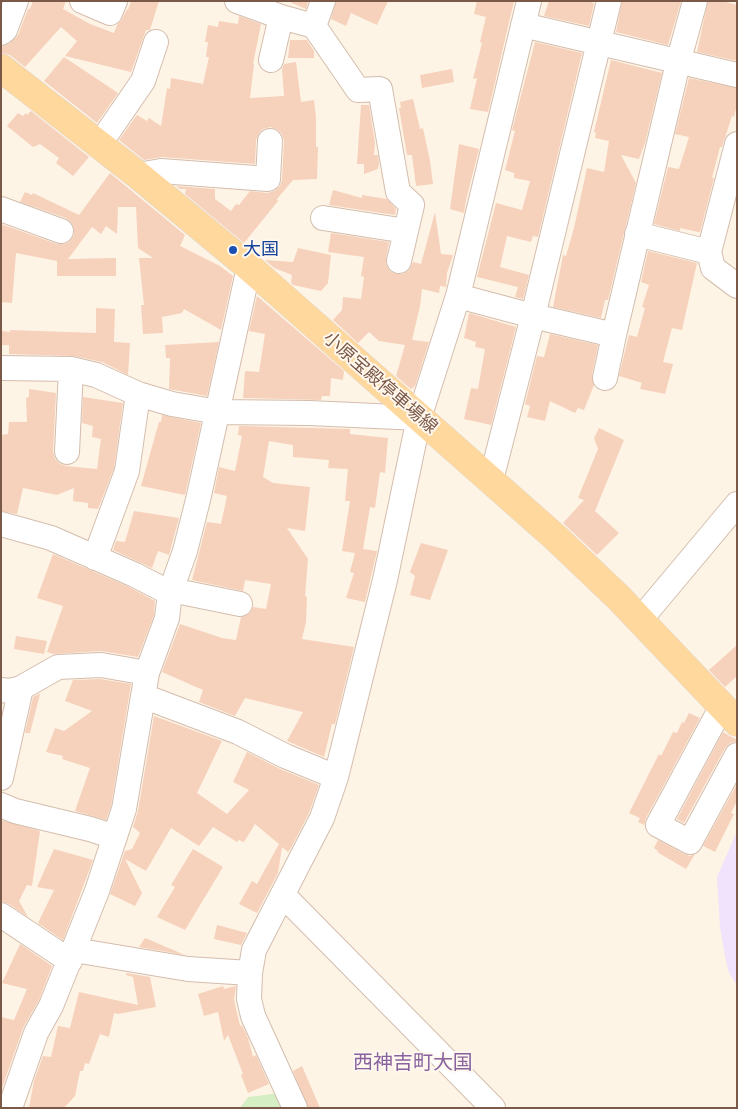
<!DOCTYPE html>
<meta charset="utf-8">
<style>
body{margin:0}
#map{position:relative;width:738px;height:1109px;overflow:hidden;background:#fef4e6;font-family:"Fira Sans",sans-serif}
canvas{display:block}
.frame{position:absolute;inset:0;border:2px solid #7b5948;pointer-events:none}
</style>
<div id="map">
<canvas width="738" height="1109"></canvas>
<div class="frame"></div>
</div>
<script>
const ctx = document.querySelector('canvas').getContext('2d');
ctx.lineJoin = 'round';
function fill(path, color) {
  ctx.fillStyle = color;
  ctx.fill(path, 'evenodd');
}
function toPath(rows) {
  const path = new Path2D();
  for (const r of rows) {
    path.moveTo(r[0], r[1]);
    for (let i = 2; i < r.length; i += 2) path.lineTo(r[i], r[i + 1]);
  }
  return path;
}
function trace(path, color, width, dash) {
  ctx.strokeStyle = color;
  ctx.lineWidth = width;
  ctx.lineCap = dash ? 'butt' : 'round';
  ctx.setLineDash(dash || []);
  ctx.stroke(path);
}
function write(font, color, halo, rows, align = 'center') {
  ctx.font = font + ' "Fira Sans","Noto Sans JP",sans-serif';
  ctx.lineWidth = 4;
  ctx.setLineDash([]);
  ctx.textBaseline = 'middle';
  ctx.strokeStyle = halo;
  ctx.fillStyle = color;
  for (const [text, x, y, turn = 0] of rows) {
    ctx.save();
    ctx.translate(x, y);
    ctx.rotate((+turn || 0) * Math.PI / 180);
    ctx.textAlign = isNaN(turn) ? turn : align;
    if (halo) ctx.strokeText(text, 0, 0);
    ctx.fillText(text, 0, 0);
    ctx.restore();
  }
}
fill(toPath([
 [737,831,737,985,729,973,725,957,720,927,717,877]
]), '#f1e3fb');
fill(toPath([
 [280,1093,286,1108,240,1108,248,1097]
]), '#d5eec3');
fill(toPath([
 [33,1,66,1,63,9,90,24,114,33,117,25,122,19,127,9,128,10,131,1,159,1,150,30,146,30,131,72,65,56,77,41,61,27,25,67,10,55,1,53,1,47,9,44,18,35,28,9,30,9],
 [288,1,308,1,306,9],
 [336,1,388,1,377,25,351,13,346,26,331,19],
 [477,1,514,1,488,112,470,109,477,78,473,79,482,43,480,42,486,17,474,14],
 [549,1,586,1,594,3,589,26,544,16],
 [622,1,681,1,668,45,616,32],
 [708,1,722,1,737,5,737,61,697,52],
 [239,16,261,24,253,64,254,64,250,98,284,96,282,69,284,64,296,62,301,102,314,100,316,118,316,147,318,147,317,179,293,180,277,199,278,201,244,243,185,194,186,189,180,189,176,186,215,189,215,199,231,211,236,204,239,205,250,191,267,193,274,191,280,186,282,180,284,141,282,134,278,130,270,127,263,129,259,133,256,140,255,164,162,157,144,160,119,140,137,115,147,121,149,118,161,126,167,88,170,89,171,78,203,84,209,57,206,57,208,42,205,42,208,25,218,27,219,21,238,24],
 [290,40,307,40,314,51,314,58,288,58],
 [535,42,582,53,538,237,533,236,531,242,507,236,500,267,529,275,523,299,515,297,518,287,477,277,496,203,522,210,530,181,514,178,514,173,505,170,515,131,512,130],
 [64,57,118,93,97,123,44,81],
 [611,60,662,73,645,143,639,159,621,155,636,183,608,300,605,300,601,318,553,307,563,255,566,256,574,228,587,168,604,172,609,141,595,138,596,133,594,132],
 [452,69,454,82,422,88,420,75],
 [689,78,737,88,737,104,734,117,732,116,722,147,720,147,712,178,714,178,700,232,698,232,680,228,680,231,654,224,668,167,679,169,689,137,675,134],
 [413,99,420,129,423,128,430,161,433,184,416,186,412,155,407,155,399,108,401,108,400,102],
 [361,105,369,105,375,143,374,155,378,155,379,163,378,169,364,174,364,164,357,164],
 [31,111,89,157,73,176,56,163,59,158,40,144,33,147,7,126,18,113,23,116,26,113,27,115],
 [459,144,479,149,466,200,464,213,450,209],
 [110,173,185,235,180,246,220,266,233,276,221,330,184,309,182,313,162,317,163,333,143,334,141,305,144,305,139,258,153,258,138,248,136,207,118,207,117,234,106,226,101,234,92,227,68,259,116,258,116,276,57,276,57,261,16,253,12,303,1,302,1,224,57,244,64,244,69,242,74,235,74,228,71,222,66,218,20,202,25,192,32,195,33,193,79,215],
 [333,190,362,198,362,195,387,199,396,209,395,215,329,205],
 [435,212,441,254,453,255,447,273,446,287,440,286,439,293,422,289,420,306,412,340,429,342,415,386,411,389,396,376,405,345,379,341,369,332,358,343,333,320,342,310,343,297,361,299,364,277,361,276,364,257,328,252,331,233,389,242,386,258,386,265,390,271,396,274,403,274,409,270,413,262,421,264],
 [298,248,331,255,328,283,321,291,293,285,291,283,292,275,274,268,265,260,293,262],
 [648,251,697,263,682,330,672,328,663,362,673,364,665,394,640,389,642,383,619,376,629,335,637,337,645,308,642,307,649,285,641,282],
 [257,296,344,371,343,380,331,378,330,396,322,396,321,400,243,398,245,371,259,372,265,334,249,331],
 [96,308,115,309,114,342,130,343,128,375,102,362,74,356,9,354,9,345,1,345,1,331,10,332,10,330,96,333],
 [469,313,516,327,491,425,464,419,471,388,478,389,485,349,475,347,476,342,464,338],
 [550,334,598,345,592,375,594,385,584,410,578,408,575,413,550,401,545,421,527,417,530,406,525,404,537,356,544,357],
 [219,342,207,396,169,389,170,358,166,358,165,345],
 [29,389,56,393,53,452,55,459,60,464,66,466,97,469,101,439,92,437,93,426,82,423,83,397,123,403,114,468,98,509,88,508,88,503,73,501,74,488,57,495,23,488,17,514,1,511,1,435,8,434,9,422,27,422,26,398,29,397],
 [162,415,201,423,185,495,141,486,159,422,161,422],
 [239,426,350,429,350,434,388,438,385,473,380,472,375,508,370,507,363,549,377,551,365,602,346,598,354,573,350,572,355,553,342,551,350,501,345,501,348,469,328,468,329,460,293,457,293,445,269,441,263,477,273,483,310,487,305,531,287,528,308,559,305,596,307,597,306,622,302,639,354,647,335,724,332,724,324,757,287,741,303,712,245,698,235,716,199,702,203,690,162,672,180,624,222,638,236,640,241,617,250,613,253,607,266,609,271,584,245,580,243,591,192,580,207,522,221,524,227,496,214,493,219,467,235,471,242,436,238,435],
 [599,428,624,440,595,511,619,533,597,555,563,523,584,500,578,498,598,449,594,438],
 [134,511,179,518,169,555,158,551,152,568,113,550,116,541,125,542],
 [421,543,448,550,430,600,410,595,415,576,410,572],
 [53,554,129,587,155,601,154,615,138,657,101,651,53,654,47,652,63,606,37,598],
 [16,636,47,641,44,654,14,649],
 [737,645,737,676,725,687,709,670],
 [100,679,131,684,111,806,106,820,75,811,90,768,62,759,63,756,46,752,55,728,64,731,92,711,65,701,73,680],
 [39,694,40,694,30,733,25,733,33,697],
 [689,713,700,718,646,818,644,825,638,822,640,818,629,813,659,754,661,756,673,732,677,733,682,722,684,723],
 [154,716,222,741,197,793,227,814,249,790,233,782,247,752,280,769,319,785,309,813,291,848,288,852,282,847,278,873,257,913,239,904,252,881,257,884,279,844,255,824,244,842,239,840,237,842,213,827,199,846,171,828,146,871,125,859,142,893,135,906,110,894,125,851,132,849,140,833,133,827,138,811],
 [723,732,737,740,737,741,730,743,725,748,684,823,677,819],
 [737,784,737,801,731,813,734,814,715,852,703,846],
 [1,820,40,831,32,886,27,885,19,901,28,917,9,904,1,901],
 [658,840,684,854,690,856,695,854,686,869,657,852,658,851,654,848],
 [54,849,93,860,63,940,38,923,54,890,37,887],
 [193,849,223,867,185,930,157,917,175,887,171,885],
 [217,925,247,933,241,945,214,939],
 [145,938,185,955,139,947],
 [20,944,52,966,39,1000,23,1028,1,1091,1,1017,14,1020,27,989,2,983],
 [126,973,150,977,156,1007,118,1014,114,1013,109,1037,100,1034,89,1064,85,1063,83,1071,80,1071,75,1096,64,1108,29,1108,34,1081,43,1056,51,1057,58,1026,70,1028,79,992,138,1005,133,977,126,975],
 [223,986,224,989,236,986,234,1000,240,1026,242,1025,248,1038,253,1057,256,1055,269,1084,248,1093,241,1075,243,1074,228,1035,224,1041,218,1012,204,1016,198,994],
 [302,1066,320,1108,308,1108,293,1071]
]), '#f6d1bb');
const minor = toPath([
 [82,1,110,13,115,1],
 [237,1,281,17,314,26,358,90,380,89,398,192,412,205,406,231,323,218],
 [523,25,737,75],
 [314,26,323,1],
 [1,33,5,30,16,1],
 [271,60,281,17],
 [99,145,143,81,156,42],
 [138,175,161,171,268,179,270,141],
 [1,209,61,231],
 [637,234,709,252,713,268,737,286],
 [709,252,737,144],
 [399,261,406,231],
 [458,296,533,316,614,335,678,63,695,1],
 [1,368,71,369,96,375,138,394,172,404,218,412,309,413,419,418],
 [605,378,614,335],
 [67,452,71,369],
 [491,480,533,316,609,1],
 [1,524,51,538,135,575,170,593],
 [95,558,127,471,138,394],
 [171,590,240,604],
 [640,620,737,504],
 [1,690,10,691,21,688,58,667,101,665,147,673],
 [143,696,238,732,285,756,336,777],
 [722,706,658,825,690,842,737,755],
 [1,778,21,688],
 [1,805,15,811,90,829,115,837],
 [283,895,493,1108],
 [1,915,70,961],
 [74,950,188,969,250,973],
 [10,1108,36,1033,51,1006,97,891,124,809,147,673,167,618,170,593,185,551,198,500,249,267],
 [295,1108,253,1016,249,999,250,973,254,950,322,818,336,777,385,580,419,418,458,296,529,1]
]);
const major = toPath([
 [1,68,138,175,249,267,556,538,619,598,737,722]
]);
trace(minor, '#d4bdad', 26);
trace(major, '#ddd4cf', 29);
trace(minor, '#fff', 24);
trace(major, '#ffd89d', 28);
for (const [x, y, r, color] of [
 [233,250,5,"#1a4fb4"]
]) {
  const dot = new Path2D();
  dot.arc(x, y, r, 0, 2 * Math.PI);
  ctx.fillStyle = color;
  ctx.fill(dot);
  trace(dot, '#fff8ef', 2);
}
write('18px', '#164399', '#fff8ef', [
 ["大国",243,250]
], 'left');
write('18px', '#7b5948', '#fff8ef', [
 ["小原宝殿停車場線",380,383,41]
]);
write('20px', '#89639e', '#fff8ef', [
 ["西神吉町大国",413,1063]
]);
</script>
